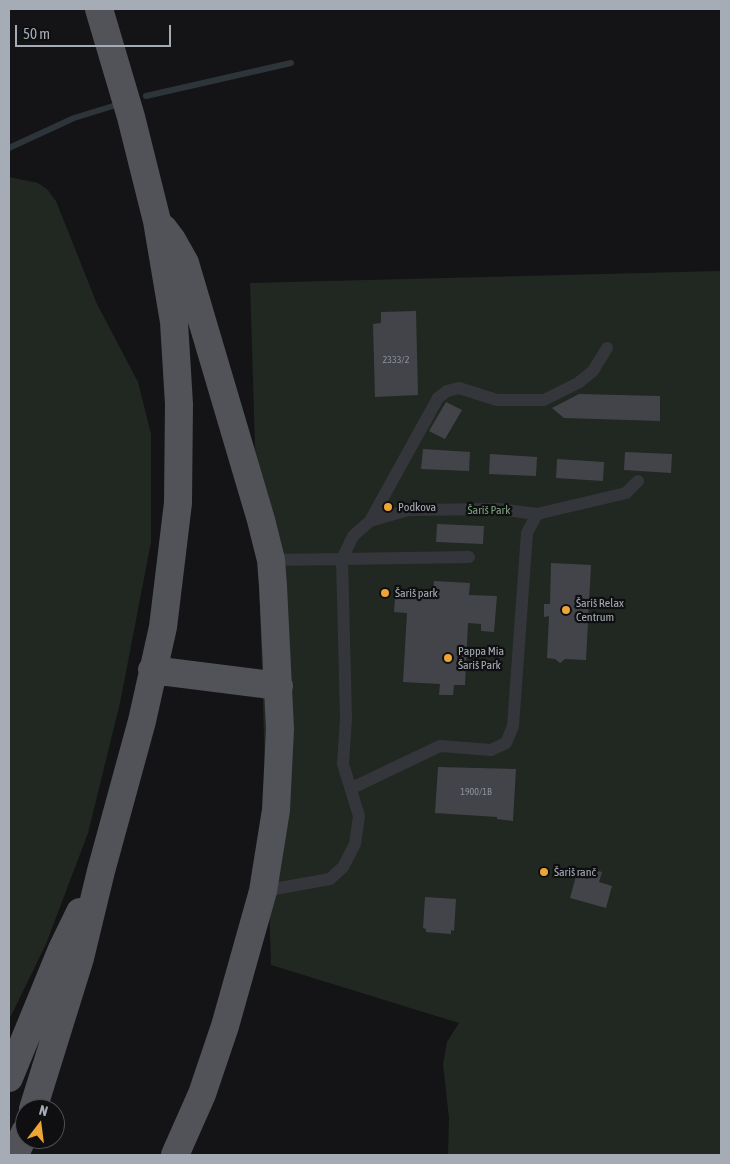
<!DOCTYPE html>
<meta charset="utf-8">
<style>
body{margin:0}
#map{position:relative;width:730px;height:1164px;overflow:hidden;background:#141416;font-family:"Asap Condensed",sans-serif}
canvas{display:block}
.frame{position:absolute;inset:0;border:10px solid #a6acb6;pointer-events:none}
.north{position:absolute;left:15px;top:1099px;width:50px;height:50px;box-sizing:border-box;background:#0f0f11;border:1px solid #4b4e53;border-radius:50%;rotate:15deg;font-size:14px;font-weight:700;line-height:20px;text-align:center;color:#a6acb6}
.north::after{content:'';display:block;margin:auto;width:18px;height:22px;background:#eda535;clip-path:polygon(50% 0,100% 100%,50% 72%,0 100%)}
.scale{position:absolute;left:15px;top:25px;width:156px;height:22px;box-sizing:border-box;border:2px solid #a6acb6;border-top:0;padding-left:6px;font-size:15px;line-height:18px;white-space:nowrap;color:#a6acb6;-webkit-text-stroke:4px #0f0f11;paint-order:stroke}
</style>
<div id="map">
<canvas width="730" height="1164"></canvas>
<div class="frame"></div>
<div class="north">N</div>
<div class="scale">50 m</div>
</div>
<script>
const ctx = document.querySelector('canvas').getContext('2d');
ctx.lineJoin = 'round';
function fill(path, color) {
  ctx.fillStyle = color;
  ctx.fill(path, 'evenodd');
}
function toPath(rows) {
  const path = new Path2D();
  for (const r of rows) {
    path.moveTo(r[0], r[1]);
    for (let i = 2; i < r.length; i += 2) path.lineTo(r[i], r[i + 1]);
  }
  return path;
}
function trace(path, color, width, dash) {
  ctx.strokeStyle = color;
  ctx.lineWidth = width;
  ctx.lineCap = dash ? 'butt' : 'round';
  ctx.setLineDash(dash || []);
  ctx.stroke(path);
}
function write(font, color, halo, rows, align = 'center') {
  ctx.font = font + ' "Asap Condensed",sans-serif';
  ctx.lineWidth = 4.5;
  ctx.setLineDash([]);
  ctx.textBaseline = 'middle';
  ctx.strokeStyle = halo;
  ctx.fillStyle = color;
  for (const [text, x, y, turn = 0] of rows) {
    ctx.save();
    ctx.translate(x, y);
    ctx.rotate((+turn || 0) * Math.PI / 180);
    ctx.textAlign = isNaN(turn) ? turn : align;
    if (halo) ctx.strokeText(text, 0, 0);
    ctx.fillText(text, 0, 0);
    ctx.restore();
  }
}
fill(toPath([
 [9,177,38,183,47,189,56,201,97,304,138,382,151,434,151,542,120,703,88,833,46,944,9,1020],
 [720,271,721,1155,448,1155,449,1118,443,1064,447,1042,459,1023,271,965,250,283]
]), '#202821');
trace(toPath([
 [146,96,291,63],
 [9,148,74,118,113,106]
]), '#2d353b', 6);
fill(toPath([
 [416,311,418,395,375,397,373,324,381,323,381,312],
 [579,394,660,396,660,421,564,418,552,408],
 [446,402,462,410,445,439,429,431],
 [423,449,470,452,469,471,421,469],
 [625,452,672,454,671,473,624,470],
 [490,454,537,457,536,476,489,474],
 [557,459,604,462,603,481,556,478],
 [437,524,484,526,483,544,436,542],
 [551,563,591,565,586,660,565,659,560,663,555,659,547,658,549,616,544,617,544,604,550,604],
 [434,581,470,583,469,595,497,596,494,632,481,631,481,624,468,623,465,685,454,685,453,695,439,695,440,684,403,682,407,613,394,612,395,598,403,599,403,592,433,593],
 [438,767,516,769,513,821,497,819,497,817,435,813],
 [591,869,602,872,599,882,612,886,606,908,570,898,576,876,588,879],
 [425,897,456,899,454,931,451,930,451,934,426,932,426,929,423,928]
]), '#434449');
trace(toPath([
 [370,521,438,398,447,391,459,388,497,400,544,400,578,383,593,371,607,348],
 [469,557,342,559,353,536,370,521,408,510,498,509,537,514],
 [352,788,440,746,491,750,506,743,513,726,527,533,537,514,626,493,638,481],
 [263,891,330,879,343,867,355,844,359,816,343,764,346,718,342,559,271,560]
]), '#35363b', 12);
trace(toPath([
 [163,228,172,240,185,263,261,520,271,560,273,586,280,729,276,810,263,891,225,1026,202,1094,175,1155],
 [152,670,279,686],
 [9,1078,62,949,80,912],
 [33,1109,80,958,101,871,142,721,163,627,178,503,179,404,174,322,157,221,131,117,99,9],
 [15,1155,25,1132]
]), '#515359', 28);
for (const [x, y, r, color] of [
 [388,507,5,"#eda535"],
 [385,593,5,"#eda535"],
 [566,610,5,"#eda535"],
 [448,658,5,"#eda535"],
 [544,872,5,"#eda535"]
]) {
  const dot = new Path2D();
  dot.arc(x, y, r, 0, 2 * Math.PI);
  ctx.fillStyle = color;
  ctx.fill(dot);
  trace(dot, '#0f0f11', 2);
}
write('10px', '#8d929b', null, [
 ["2333/2",396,360],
 ["1900/1B",476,792]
]);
write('12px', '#a6acb6', '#0f0f11', [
 ["Podkova",398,507],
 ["Šariš park",395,593],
 ["Šariš Relax",576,603],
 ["Centrum",576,617],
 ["Pappa Mia",458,651],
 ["Šariš Park",458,665],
 ["Šariš ranč",554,872]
], 'left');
write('12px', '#7da07e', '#0f0f11', [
 ["Šariš Park",489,510]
]);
</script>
